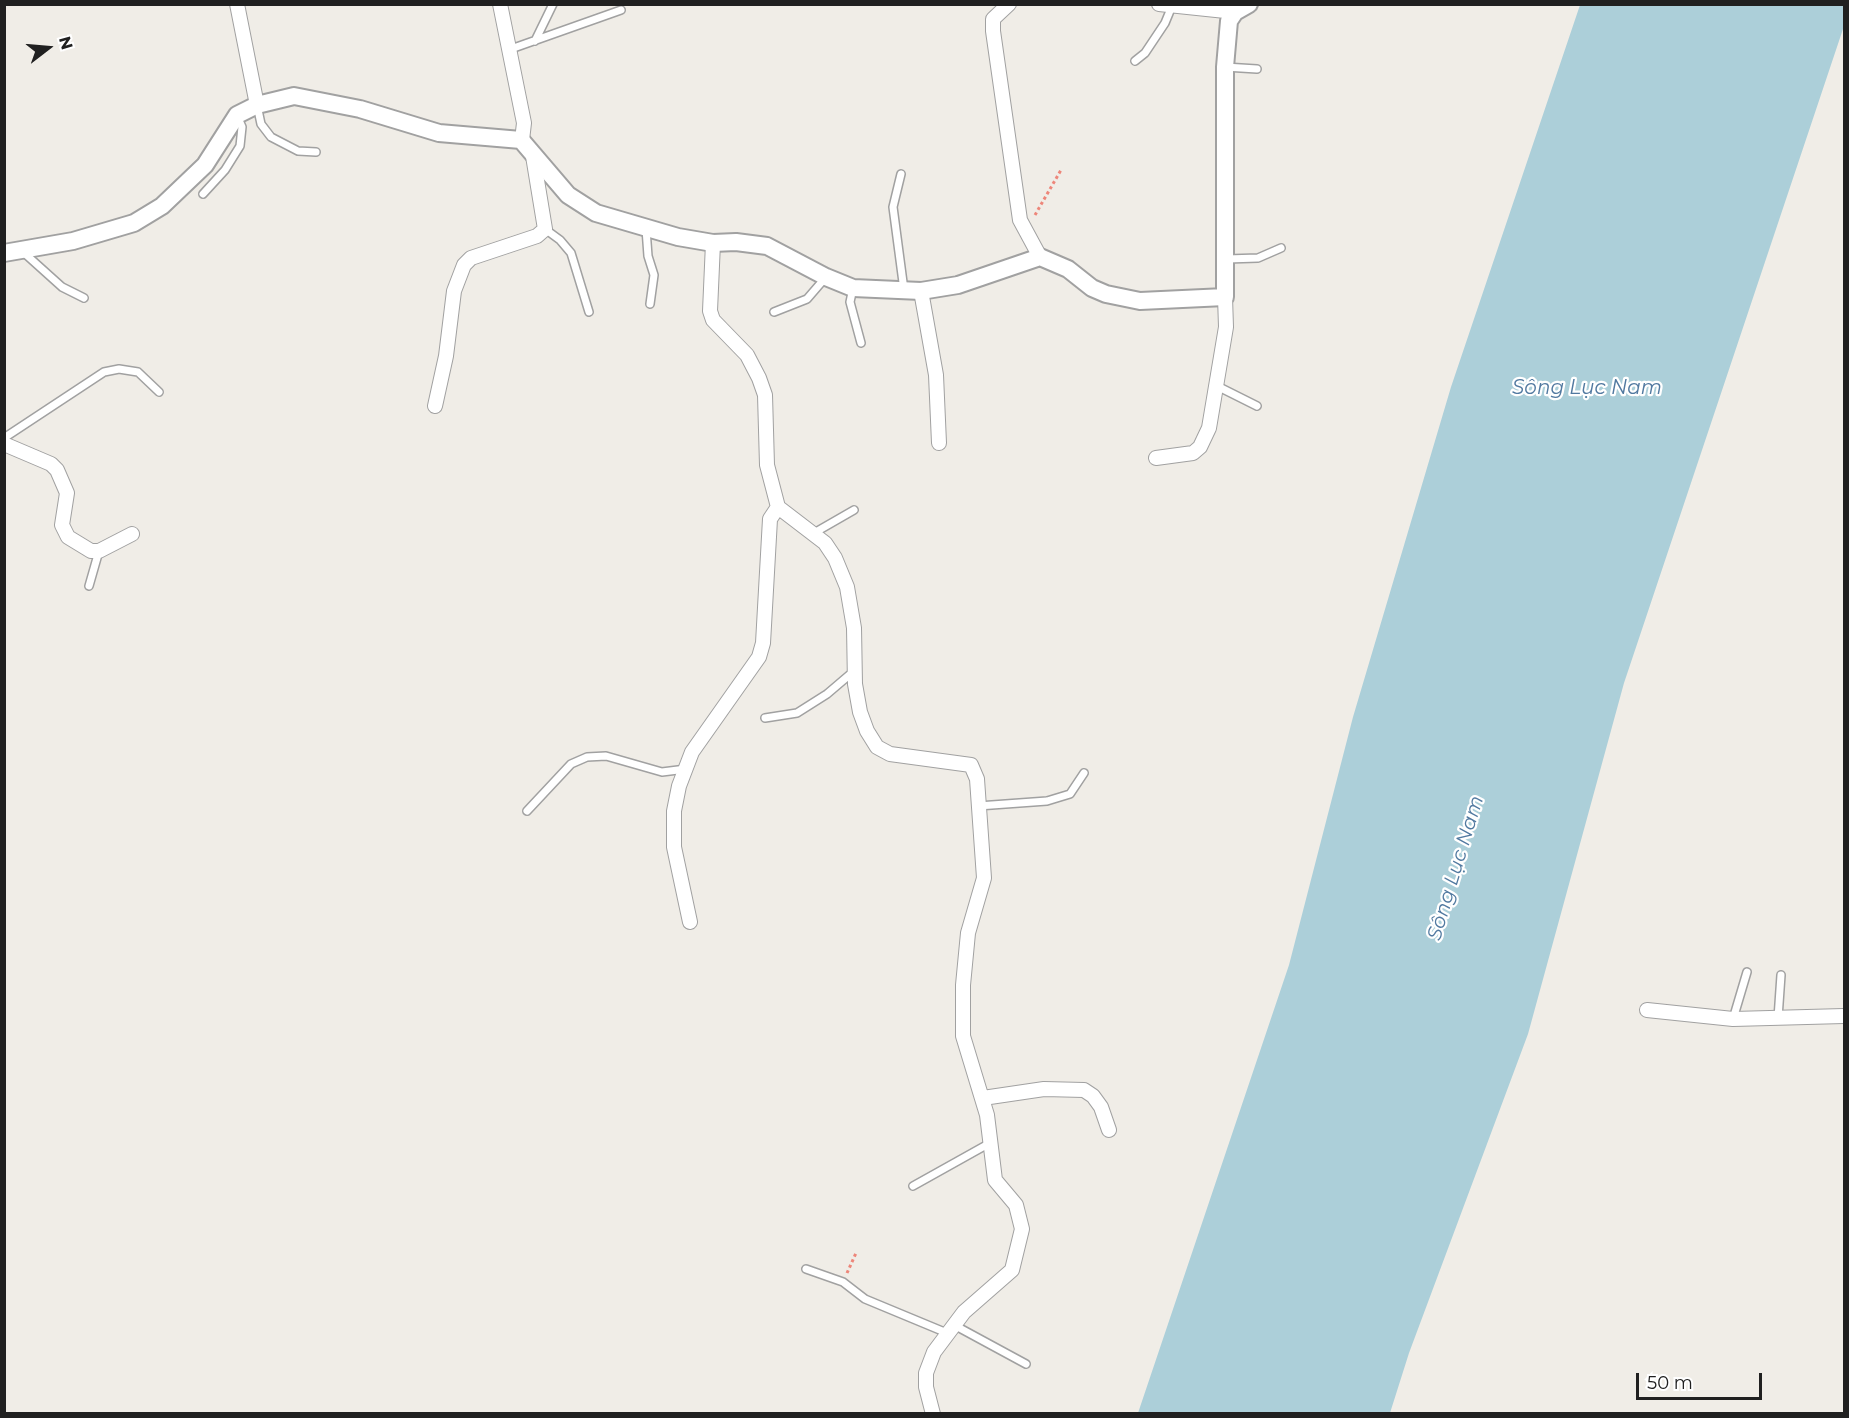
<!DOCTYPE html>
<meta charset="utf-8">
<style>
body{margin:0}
#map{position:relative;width:1849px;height:1418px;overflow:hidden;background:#f0ede7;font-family:Montserrat,sans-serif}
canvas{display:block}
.frame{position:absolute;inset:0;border:6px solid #202020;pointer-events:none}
.north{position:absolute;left:18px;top:18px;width:60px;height:60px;-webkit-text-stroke:4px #fff;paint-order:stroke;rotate:74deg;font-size:16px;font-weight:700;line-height:24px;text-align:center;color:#202020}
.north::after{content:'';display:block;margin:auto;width:21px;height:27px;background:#202020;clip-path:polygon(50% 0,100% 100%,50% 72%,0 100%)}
.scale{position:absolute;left:1636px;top:1373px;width:126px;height:27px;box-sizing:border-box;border:3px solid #202020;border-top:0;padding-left:8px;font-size:18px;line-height:21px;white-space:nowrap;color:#202020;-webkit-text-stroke:4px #fff;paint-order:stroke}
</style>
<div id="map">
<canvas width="1849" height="1418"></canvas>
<div class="frame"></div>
<div class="north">N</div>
<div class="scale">50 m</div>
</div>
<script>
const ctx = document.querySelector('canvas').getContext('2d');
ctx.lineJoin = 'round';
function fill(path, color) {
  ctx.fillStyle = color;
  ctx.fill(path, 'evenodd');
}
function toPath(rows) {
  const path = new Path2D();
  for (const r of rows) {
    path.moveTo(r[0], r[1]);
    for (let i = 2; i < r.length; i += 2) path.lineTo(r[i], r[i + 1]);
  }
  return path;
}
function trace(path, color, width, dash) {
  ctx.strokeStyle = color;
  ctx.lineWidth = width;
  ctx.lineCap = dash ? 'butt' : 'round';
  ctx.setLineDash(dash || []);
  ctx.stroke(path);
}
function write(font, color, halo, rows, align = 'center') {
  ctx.font = font + ' Montserrat,sans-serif';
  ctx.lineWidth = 4.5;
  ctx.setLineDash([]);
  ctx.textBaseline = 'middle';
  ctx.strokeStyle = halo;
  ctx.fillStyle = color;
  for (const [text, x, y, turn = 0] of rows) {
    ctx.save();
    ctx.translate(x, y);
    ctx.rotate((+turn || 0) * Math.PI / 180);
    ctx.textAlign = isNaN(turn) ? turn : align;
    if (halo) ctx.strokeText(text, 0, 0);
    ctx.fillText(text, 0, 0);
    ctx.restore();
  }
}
fill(toPath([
 [1580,5,1844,5,1844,26,1624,683,1528,1034,1409,1353,1390,1413,1138,1413,1289,965,1353,717,1451,387]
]), '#accfd9');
const service = toPath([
 [535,41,553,4],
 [508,50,621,10],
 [1135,61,1145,53,1165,23,1172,6],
 [1225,67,1257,69],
 [257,105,261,124,271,137,298,151,316,152],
 [901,174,893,207,904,290],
 [203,194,225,170,240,146,242,127,238,118],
 [545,229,560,240,571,253,589,312],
 [646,229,648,256,654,275,650,304],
 [22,251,62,287,84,298],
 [1227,259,1258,258,1281,248],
 [853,288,850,302,861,343],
 [774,312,807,299,826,277],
 [1217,386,1257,406],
 [4,438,104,372,119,369,138,372,159,392],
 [814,533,854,510],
 [89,586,99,551],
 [765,718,797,713,827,694,854,671],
 [978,806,1047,801,1070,794,1084,773],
 [527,811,571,764,587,757,606,756,662,772,686,769],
 [1778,1018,1781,975],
 [1733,1019,1747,972],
 [913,1186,990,1143],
 [806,1269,843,1282,865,1299,947,1333],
 [954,1325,1026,1364]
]);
const minor = toPath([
 [237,4,257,105],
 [500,4,524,123,522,140],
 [1009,4,993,19,993,31,1020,220,1040,257],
 [1159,4,1235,12],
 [713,243,710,311,713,320,747,355,759,378,765,395,767,465,778,507,825,543,835,558,847,587,854,628,855,684,860,712,867,731,877,747,890,754,971,765,977,779,984,878,968,933,963,985,963,1036,987,1115,995,1180,1016,1205,1022,1229,1012,1270,964,1312,934,1352,926,1373,926,1387,933,1414],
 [921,291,936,375,939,443],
 [435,406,446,356,454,291,464,265,471,258,537,236,545,229,533,156],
 [4,444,51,464,57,470,67,493,62,525,68,537,91,551,99,551,132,534],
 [1156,458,1193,453,1200,447,1209,428,1226,327,1225,297],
 [690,922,674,847,674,811,679,786,692,752,759,657,763,643,770,519,778,507],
 [1647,1010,1733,1019,1844,1016],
 [983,1098,1044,1089,1084,1090,1093,1096,1101,1107,1109,1130]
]);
const tertiary = toPath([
 [4,253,73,241,134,223,162,206,205,165,237,115,257,105,294,96,360,109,439,133,521,140,568,195,596,213,678,237,713,243,736,242,767,246,826,277,853,288,921,291,958,285,1040,257,1068,269,1092,288,1106,294,1140,301,1225,297,1225,67,1229,21,1235,12,1249,4]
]);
trace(service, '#a1a1a1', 10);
trace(minor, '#a1a1a1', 16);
trace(tertiary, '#a1a1a1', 20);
trace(toPath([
 [1035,215,1061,170],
 [847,1273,856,1253]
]), '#ed867a', 3, [3, 3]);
trace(service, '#fff', 7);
trace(minor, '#fff', 14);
trace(tertiary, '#fff', 16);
write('italic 20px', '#5179a0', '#fff', [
 ["Sông Lục Nam",1587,388],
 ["Sông Lục Nam",1456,868,-73]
]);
</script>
